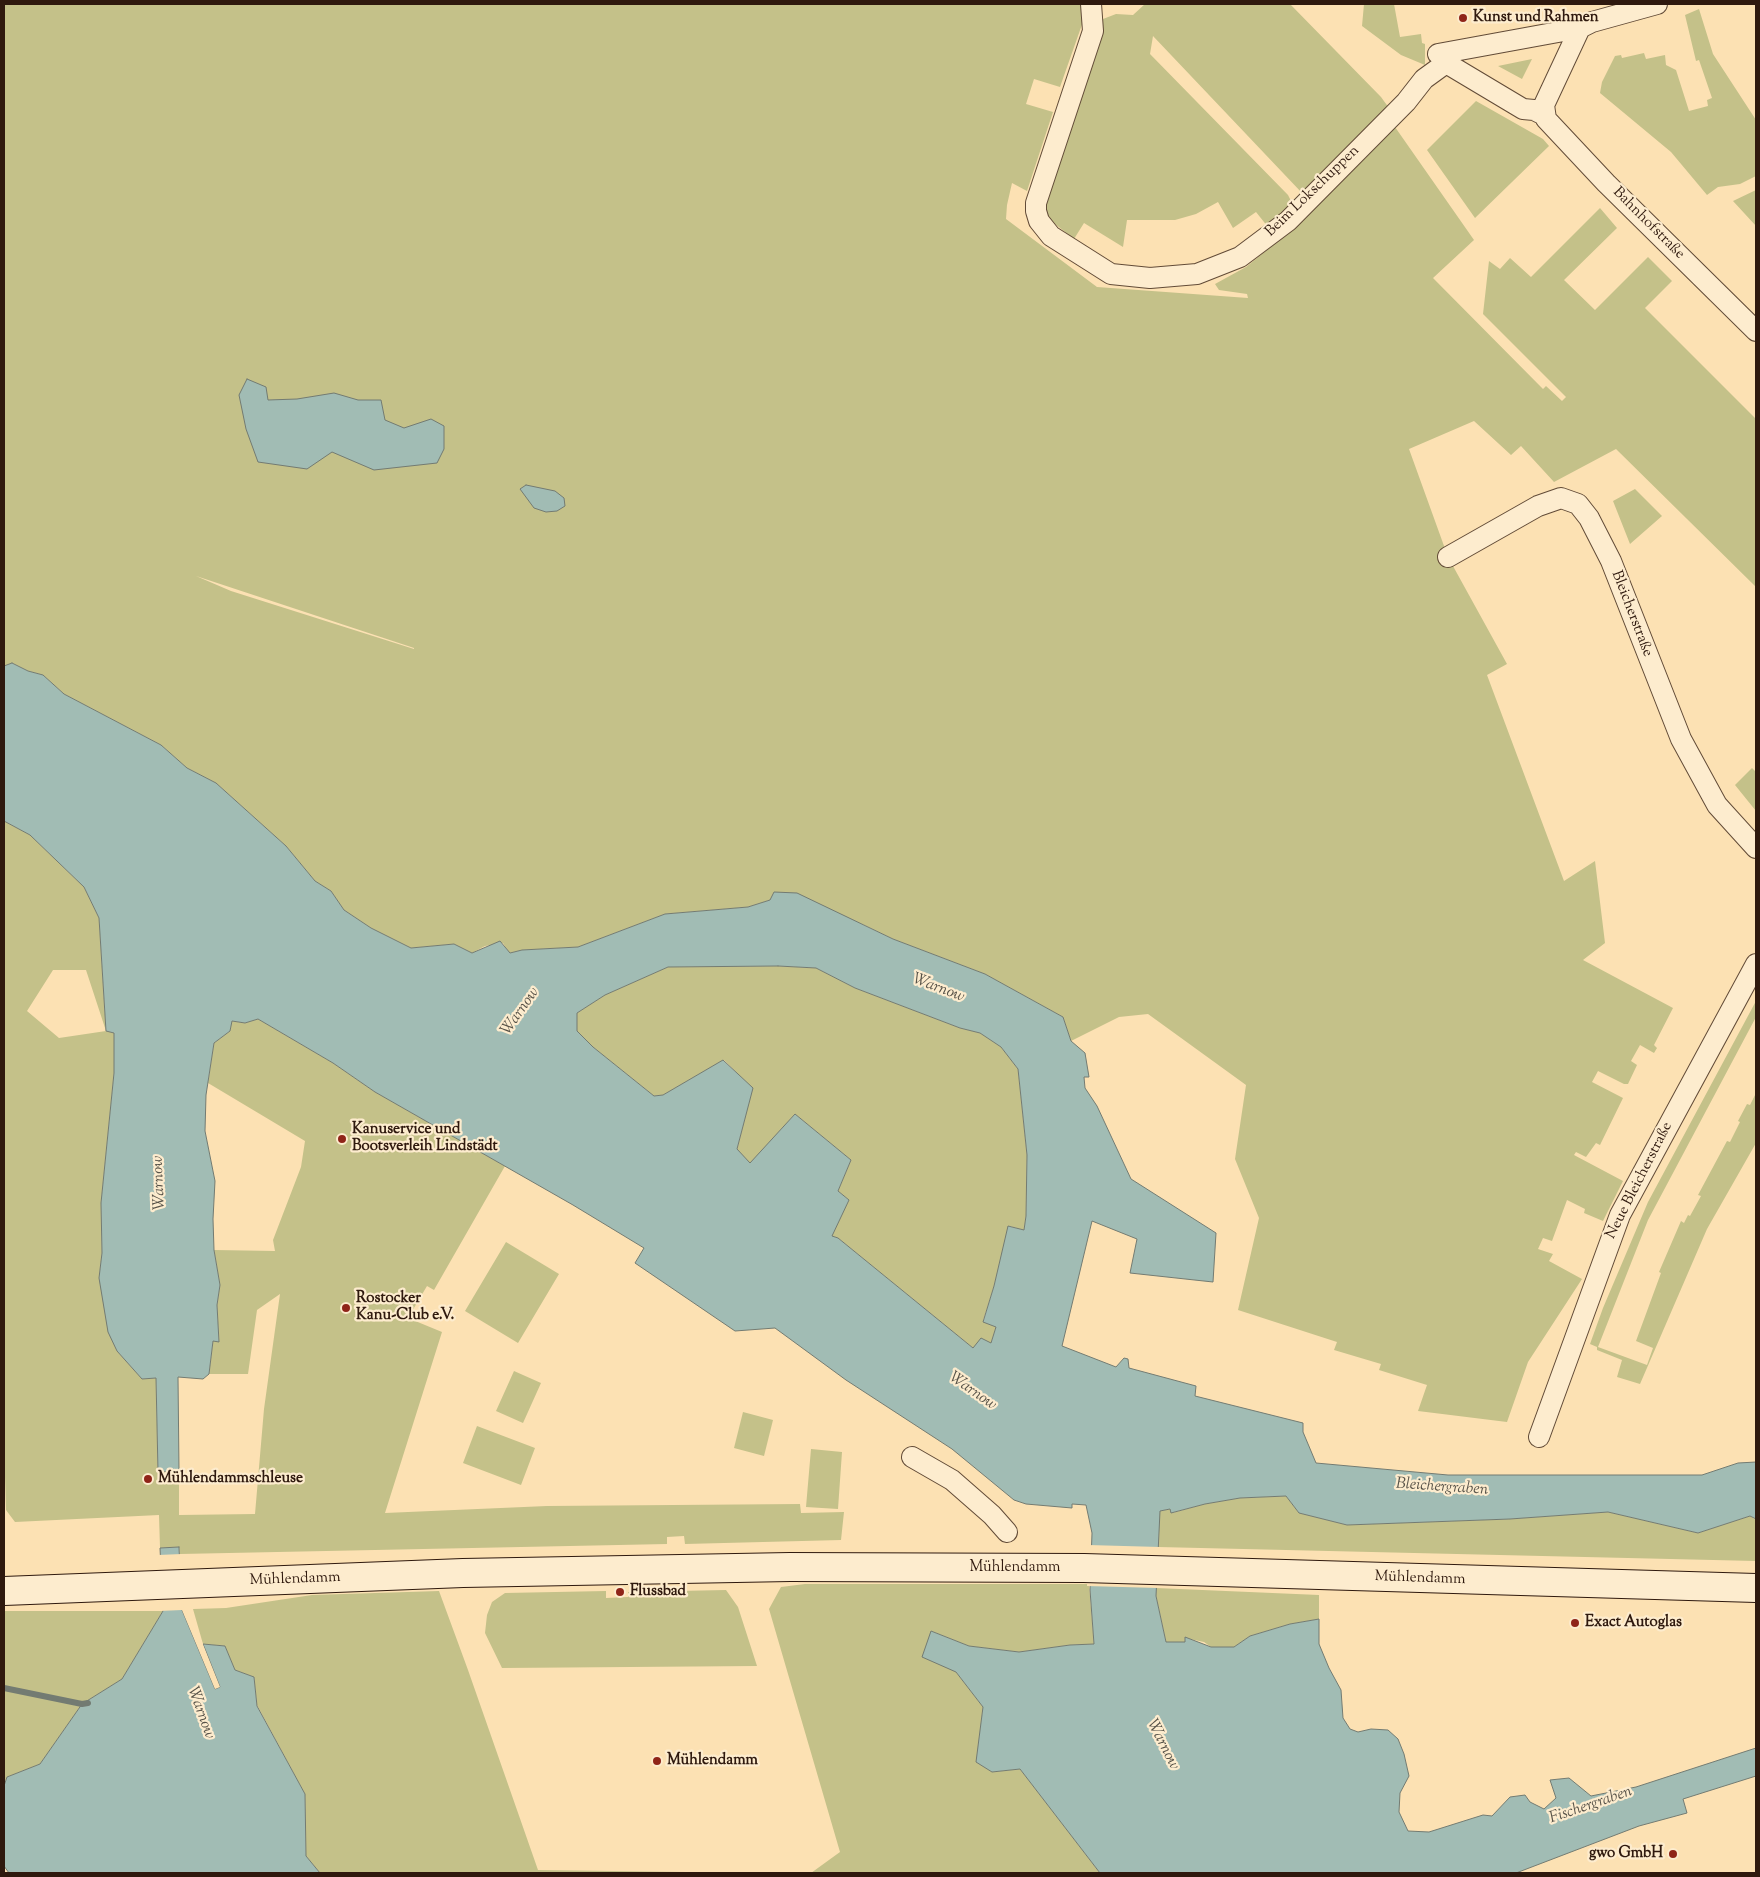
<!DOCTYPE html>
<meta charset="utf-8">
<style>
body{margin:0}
#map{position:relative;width:1760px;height:1877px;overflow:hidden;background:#fce1b3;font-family:"Sorts Mill Goudy",serif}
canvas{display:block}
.frame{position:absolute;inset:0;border:5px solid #2f190e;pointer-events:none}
</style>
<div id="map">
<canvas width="1760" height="1877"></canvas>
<div class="frame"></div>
</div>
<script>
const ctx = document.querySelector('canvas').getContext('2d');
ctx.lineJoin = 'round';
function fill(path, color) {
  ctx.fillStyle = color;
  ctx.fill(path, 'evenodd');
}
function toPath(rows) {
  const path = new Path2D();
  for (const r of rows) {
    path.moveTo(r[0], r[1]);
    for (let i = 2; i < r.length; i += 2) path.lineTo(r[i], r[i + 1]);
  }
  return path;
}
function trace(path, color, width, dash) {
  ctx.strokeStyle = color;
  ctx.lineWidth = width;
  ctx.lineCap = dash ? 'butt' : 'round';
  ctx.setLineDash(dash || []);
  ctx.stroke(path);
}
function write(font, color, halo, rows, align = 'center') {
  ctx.font = font + ' "Sorts Mill Goudy",serif';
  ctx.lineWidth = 4.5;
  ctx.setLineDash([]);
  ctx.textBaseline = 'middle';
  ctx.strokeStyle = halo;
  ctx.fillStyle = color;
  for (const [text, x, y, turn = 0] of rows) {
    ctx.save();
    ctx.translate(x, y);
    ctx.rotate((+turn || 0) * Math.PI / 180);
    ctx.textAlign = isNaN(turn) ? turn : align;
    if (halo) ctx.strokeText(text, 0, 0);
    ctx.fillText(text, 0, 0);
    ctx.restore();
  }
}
fill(toPath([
 [4,4,1081,4,1085,16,1060,87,1034,79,1026,104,1053,112,1027,191,1012,183,1007,205,1006,219,1097,287,1248,298,1247,294,1219,290,1215,284,1246,267,1294,228,1395,127,1474,240,1433,278,1543,389,1546,386,1562,401,1566,397,1483,314,1489,261,1500,269,1510,258,1531,277,1600,208,1617,228,1564,280,1595,310,1648,257,1672,281,1645,308,1756,419,1756,587,1616,449,1554,482,1521,446,1511,455,1474,421,1409,449,1448,557,1507,664,1487,675,1564,881,1595,861,1605,943,1583,960,1673,1008,1654,1045,1657,1048,1654,1053,1640,1045,1631,1061,1637,1065,1628,1084,1624,1084,1598,1071,1592,1082,1623,1098,1600,1145,1596,1143,1586,1157,1576,1152,1574,1155,1623,1181,1603,1221,1584,1213,1585,1209,1567,1200,1552,1241,1543,1238,1538,1249,1553,1254,1549,1261,1582,1279,1528,1362,1507,1422,1418,1411,1427,1385,1379,1370,1381,1364,1334,1350,1337,1342,1238,1310,1259,1218,1235,1159,1246,1085,1148,1014,1119,1017,1071,1041,1063,1017,985,974,893,939,862,924,770,900,748,907,665,914,578,947,523,950,509,953,503,943,485,946,472,953,454,944,411,948,371,928,344,910,331,891,315,881,286,846,216,783,187,768,161,745,64,694,43,675,28,671,12,663,4,666],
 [196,576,414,648,414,649,231,591],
 [1145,4,1290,4,1381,97,1389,108,1302,193,1153,36,1150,54,1288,195,1292,203,1287,214,1268,227,1256,212,1233,228,1218,202,1196,214,1175,220,1127,220,1123,247,1084,223,1074,239,1050,220,1046,211,1047,198,1103,19,1116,14,1133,15],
 [1364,4,1394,4,1400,37,1421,34,1422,43,1425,44,1425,65,1401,55,1362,26],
 [1699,9,1713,54,1756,120,1756,176,1740,184,1718,187,1707,195,1671,152,1600,93,1602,82,1615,56,1621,55,1622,58,1644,53,1646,59,1665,55,1666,65,1676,70,1689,111,1708,106,1707,100,1712,98,1699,60,1696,61,1685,15],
 [1532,59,1522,79,1498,66],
 [1476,101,1543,139,1549,146,1475,218,1427,150],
 [1756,190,1756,226,1733,201],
 [1635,489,1662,516,1630,544,1613,501],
 [1752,768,1756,772,1756,811,1735,785],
 [4,821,30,835,84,887,99,918,106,1031,114,1033,114,1073,101,1203,102,1253,99,1278,117,1351,142,1379,156,1378,158,1471,179,1471,179,1515,255,1514,264,1409,280,1294,257,1310,248,1374,209,1374,213,1341,219,1341,217,1305,220,1285,214,1250,275,1251,273,1240,301,1167,305,1141,208,1083,214,1043,230,1031,231,1021,245,1023,258,1019,333,1063,375,1092,505,1166,434,1290,427,1286,408,1318,442,1332,385,1513,547,1506,800,1504,801,1513,844,1512,841,1540,685,1544,684,1536,667,1537,667,1544,180,1554,179,1547,160,1548,159,1515,15,1522,6,1510,5,1477],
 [53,970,86,970,106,1031,59,1038,27,1011],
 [778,966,816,968,855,988,960,1028,980,1033,1001,1047,1018,1069,1027,1155,1026,1216,1024,1230,1009,1226,994,1286,983,1321,996,1327,991,1343,973,1348,838,1238,831,1236,849,1200,838,1191,851,1160,795,1114,750,1164,737,1150,752,1088,724,1060,663,1095,654,1096,593,1047,577,1031,577,1013,605,995,668,967],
 [1756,1001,1756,1017,1648,1220,1598,1347,1647,1365,1653,1348,1636,1341,1661,1273,1659,1272,1681,1221,1684,1223,1688,1215,1690,1216,1701,1196,1698,1195,1727,1141,1730,1142,1740,1122,1738,1121,1747,1104,1750,1105,1756,1093,1756,1143,1707,1229,1640,1384,1617,1377,1622,1360,1597,1350,1597,1347,1590,1344,1603,1308,1648,1202],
 [506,1242,559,1274,518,1343,465,1311],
 [514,1371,541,1383,523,1423,496,1411],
 [743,1412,773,1420,764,1456,734,1448],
 [477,1426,535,1448,521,1485,463,1463],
 [811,1449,842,1452,838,1509,806,1507],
 [1286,1496,1299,1513,1347,1525,1510,1519,1608,1512,1698,1533,1750,1516,1756,1520,1756,1561,1158,1547,1159,1511,1171,1509,1172,1513,1205,1504,1240,1498],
 [805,1584,1089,1584,1094,1644,1070,1645,1019,1652,969,1646,931,1631,956,1672,983,1707,977,1762,992,1772,1020,1769,1100,1873,811,1873,840,1852,769,1609,781,1587],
 [1156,1588,1319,1595,1319,1619,1290,1624,1250,1636,1234,1647,1211,1647,1204,1642,1185,1638,1185,1642,1166,1642,1156,1596],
 [726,1590,738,1607,757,1666,502,1668,485,1633,487,1615,492,1602,505,1593,606,1591,606,1598,628,1597,628,1592],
 [439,1591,468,1670,538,1870,760,1873,320,1873,306,1856,305,1794,257,1705,254,1677,235,1670,225,1646,203,1644,193,1609,226,1608,312,1595],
 [4,1611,163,1611,122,1679,82,1704,40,1764,7,1777,4,1786]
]), '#c4c189');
const water = toPath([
 [247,379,266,387,268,400,297,399,334,393,358,400,381,400,385,420,404,428,431,419,444,426,444,449,437,463,374,470,332,452,307,469,258,462,246,429,239,395,247,379],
 [526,485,555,491,564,498,565,506,557,511,546,512,534,508,520,489,526,485],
 [12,663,28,671,43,675,64,694,161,745,187,768,216,783,286,846,315,881,331,891,344,910,371,928,411,948,454,944,472,953,500,941,510,953,522,950,578,947,665,914,748,907,770,900,774,892,797,893,893,939,985,974,1063,1017,1071,1041,1085,1053,1089,1077,1084,1077,1085,1088,1097,1106,1131,1179,1216,1233,1213,1282,1130,1273,1137,1239,1092,1221,1062,1346,1116,1367,1124,1358,1128,1359,1129,1368,1196,1386,1195,1396,1303,1423,1303,1432,1316,1463,1448,1475,1702,1475,1738,1463,1756,1462,1756,1519,1750,1516,1698,1533,1608,1512,1510,1519,1347,1525,1299,1513,1286,1496,1240,1498,1205,1504,1171,1513,1170,1509,1160,1511,1156,1596,1166,1642,1185,1642,1185,1637,1211,1647,1234,1647,1250,1636,1290,1624,1319,1619,1319,1644,1329,1668,1341,1690,1343,1718,1350,1729,1358,1732,1371,1729,1388,1730,1398,1739,1404,1754,1409,1776,1400,1793,1399,1812,1408,1831,1429,1832,1483,1815,1492,1816,1510,1797,1525,1795,1530,1802,1544,1809,1556,1798,1550,1780,1569,1778,1591,1796,1636,1787,1756,1748,1756,1776,1683,1799,1687,1813,1639,1826,1516,1873,1100,1873,1020,1769,992,1772,976,1762,983,1707,956,1672,922,1657,931,1631,969,1646,1019,1652,1070,1645,1094,1644,1090,1590,1092,1533,1086,1505,1072,1504,1072,1508,1026,1504,1014,1500,952,1449,846,1380,775,1328,735,1331,635,1263,644,1248,573,1205,375,1092,333,1063,258,1019,245,1023,232,1021,230,1031,214,1043,206,1095,205,1131,215,1181,213,1219,214,1250,220,1285,217,1305,219,1342,213,1341,209,1374,203,1379,178,1377,179,1471,158,1472,156,1378,142,1379,117,1351,108,1332,99,1278,102,1253,101,1203,114,1073,114,1033,106,1031,99,918,84,887,30,835,4,821,4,666,12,663],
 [778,966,816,968,855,988,960,1028,980,1033,1001,1047,1018,1069,1027,1155,1026,1216,1024,1230,1008,1226,994,1286,983,1322,996,1327,991,1343,981,1338,973,1348,838,1238,832,1236,849,1200,838,1191,851,1160,795,1114,750,1163,737,1149,753,1088,723,1060,663,1095,654,1096,593,1047,577,1031,577,1013,605,995,668,967,778,966],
 [179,1547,182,1610,215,1689,220,1687,203,1644,225,1646,235,1670,254,1677,257,1706,305,1794,306,1856,320,1873,9,1873,4,1866,4,1786,7,1777,40,1764,82,1704,122,1679,163,1611,160,1548,179,1547]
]);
fill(water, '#a1bcb4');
trace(water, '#737b72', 1);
fill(toPath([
 [1088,1545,1160,1547,1158,1588,1087,1586],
 [182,1554,184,1609,216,1686,200,1645,202,1642,220,1687,215,1689,182,1610,160,1611,158,1555]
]), '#fce1b3');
trace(toPath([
 [4,1688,82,1704,88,1703]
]), '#737b72', 6);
const minor = toPath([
 [1091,4,1093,31,1036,203,1036,211,1039,221,1051,236,1111,274,1150,278,1197,274,1240,257,1288,221,1406,102,1424,79,1446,63,1523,109,1534,110,1544,115],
 [1580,28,1544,105,1546,119,1606,183,1756,331],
 [1438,54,1580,28,1592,22,1657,4],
 [1448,557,1538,506,1561,498,1578,504,1589,518,1611,561,1681,739,1717,805,1756,848],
 [1539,1437,1620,1215,1756,964],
 [912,1457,952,1480,992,1515,1007,1532]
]);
const secondary = toPath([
 [4,1591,463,1573,790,1567,1084,1568,1756,1588]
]);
trace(minor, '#624b37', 22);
trace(secondary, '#2f190e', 30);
trace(minor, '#fdecce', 20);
trace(secondary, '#fdecce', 28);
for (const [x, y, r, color] of [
 [1463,18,5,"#8f2418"],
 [342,1139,5,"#8f2418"],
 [346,1308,5,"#8f2418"],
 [148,1479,5,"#8f2418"],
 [620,1592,5,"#8f2418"],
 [1575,1623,5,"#8f2418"],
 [657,1761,5,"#8f2418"],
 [1673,1854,5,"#8f2418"]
]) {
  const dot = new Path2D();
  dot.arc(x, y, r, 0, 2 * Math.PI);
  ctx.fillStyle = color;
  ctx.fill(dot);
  trace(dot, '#fdecce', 2);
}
write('bold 15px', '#2f190e', '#fdecce', [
 ["Kunst und Rahmen",1473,18],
 ["Kanuservice und",352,1130],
 ["Bootsverleih Lindstädt",352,1147],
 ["Rostocker",356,1299],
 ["Kanu-Club e.V.",356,1316],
 ["Mühlendammschleuse",158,1479],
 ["Flussbad",630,1592],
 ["Exact Autoglas",1585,1623],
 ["Mühlendamm",667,1761],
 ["gwo GmbH",1663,1854,"right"]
], 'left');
write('15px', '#2f190e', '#fdecce', [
 ["Beim Lokschuppen",1313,192,-44],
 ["Bahnhofstraße",1648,224,45],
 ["Bleicherstraße",1631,614,69],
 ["Neue Bleicherstraße",1640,1181,-63],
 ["Mühlendamm",1015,1568],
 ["Mühlendamm",1420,1579,2],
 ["Mühlendamm",295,1580,-2]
]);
write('italic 16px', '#575248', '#fdecce', [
 ["Warnow",938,989,21],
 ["Warnow",521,1012,-55],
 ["Warnow",160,1183,-92],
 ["Warnow",972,1392,35],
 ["Bleichergraben",1442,1488,4],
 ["Warnow",200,1713,70],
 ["Warnow",1162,1745,63],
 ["Fischergraben",1591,1806,-19]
]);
</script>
